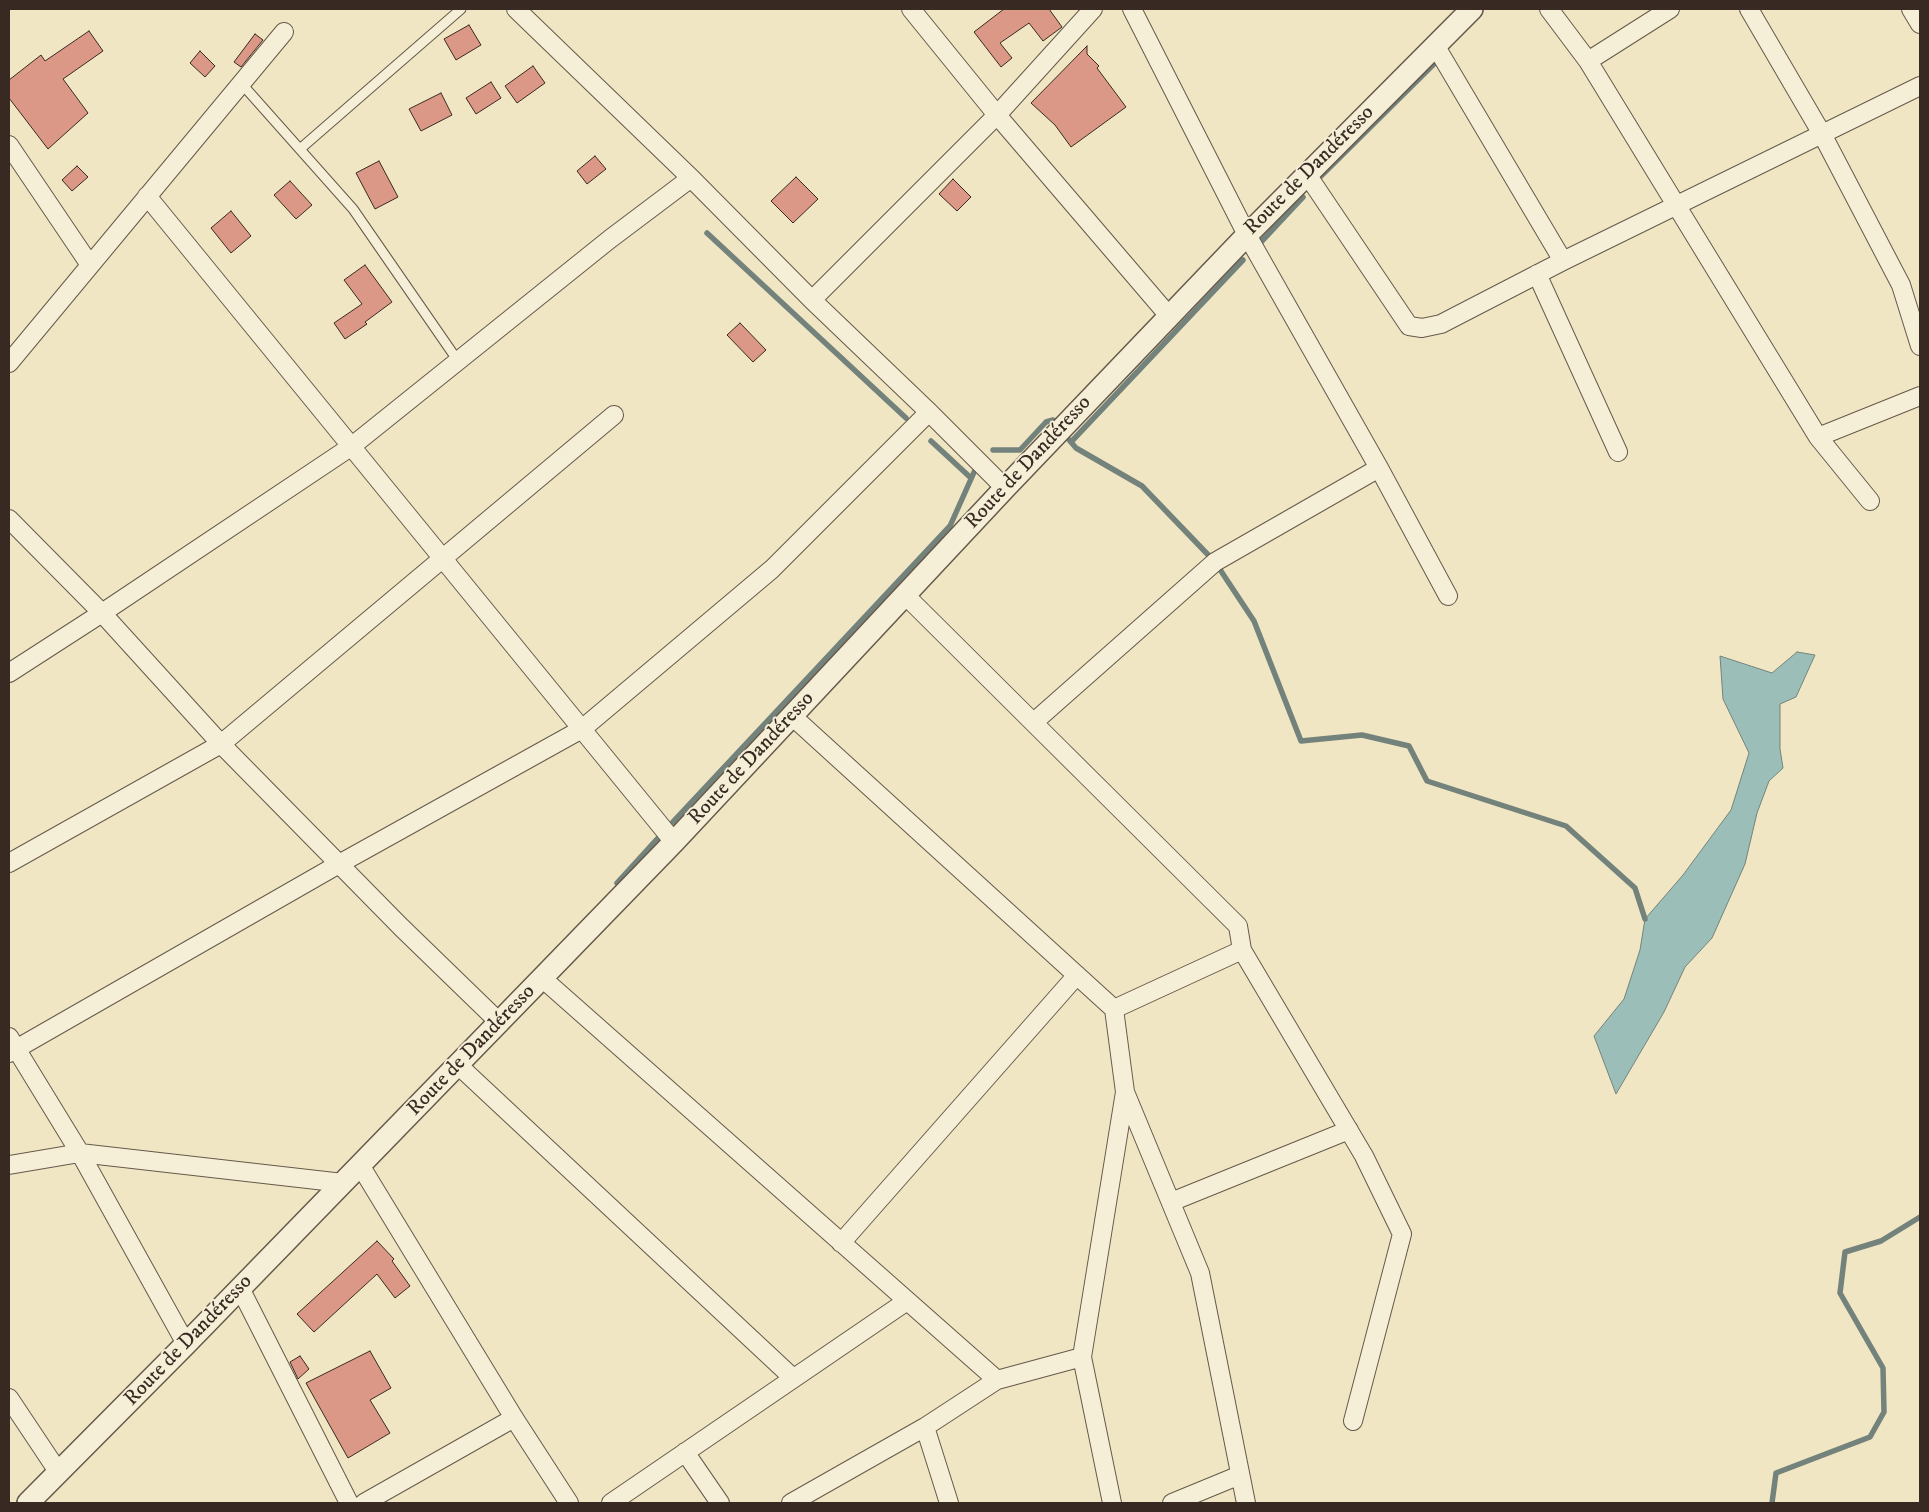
<!DOCTYPE html>
<meta charset="utf-8">
<style>
body{margin:0}
#map{position:relative;width:1929px;height:1512px;overflow:hidden;background:#f1e6c3;font-family:"IM FELL DW Pica",serif}
canvas{display:block}
.frame{position:absolute;inset:0;border:10px solid #382a22;pointer-events:none}
</style>
<div id="map">
<canvas width="1929" height="1512"></canvas>
<div class="frame"></div>
</div>
<script>
const ctx = document.querySelector('canvas').getContext('2d');
ctx.lineJoin = 'round';
function fill(path, color) {
  ctx.fillStyle = color;
  ctx.fill(path, 'evenodd');
}
function toPath(rows) {
  const path = new Path2D();
  for (const r of rows) {
    path.moveTo(r[0], r[1]);
    for (let i = 2; i < r.length; i += 2) path.lineTo(r[i], r[i + 1]);
  }
  return path;
}
function trace(path, color, width, dash) {
  ctx.strokeStyle = color;
  ctx.lineWidth = width;
  ctx.lineCap = dash ? 'butt' : 'round';
  ctx.setLineDash(dash || []);
  ctx.stroke(path);
}
function write(font, color, halo, rows, align = 'center') {
  ctx.font = font + ' "IM FELL DW Pica",serif';
  ctx.lineWidth = 4;
  ctx.setLineDash([]);
  ctx.textBaseline = 'middle';
  ctx.strokeStyle = halo;
  ctx.fillStyle = color;
  for (const [text, x, y, turn = 0] of rows) {
    ctx.save();
    ctx.translate(x, y);
    ctx.rotate((+turn || 0) * Math.PI / 180);
    ctx.textAlign = isNaN(turn) ? turn : align;
    if (halo) ctx.strokeText(text, 0, 0);
    ctx.fillText(text, 0, 0);
    ctx.restore();
  }
}
const water = toPath([
 [1797,652,1815,655,1796,697,1780,704,1780,749,1783,768,1769,781,1757,813,1745,864,1712,938,1685,967,1664,1012,1616,1094,1594,1036,1624,999,1640,950,1645,919,1683,875,1731,810,1749,753,1723,699,1720,656,1772,673,1797,652]
]);
fill(water, '#9bbfb8');
trace(water, '#73837c', 1);
trace(toPath([
 [1318,179,1438,60],
 [707,233,906,418],
 [1261,242,1303,197],
 [1064,434,1076,448,1142,486,1215,562,1254,621,1301,741,1362,735,1409,746,1427,781,1566,826,1635,888,1645,919],
 [931,441,971,478],
 [1071,442,1243,260],
 [993,450,1020,450,1046,422,1053,420],
 [673,822,950,526,975,470],
 [617,883,658,838],
 [1772,1503,1776,1473,1870,1437,1884,1412,1883,1368,1840,1293,1845,1252,1881,1241,1920,1217]
]), '#73837c', 5.5);
const building = toPath([
 [1004,9,1049,9,1062,27,1043,41,1029,23,1000,43,1012,58,1001,67,974,32,1004,9],
 [469,25,481,45,456,60,444,39,469,25],
 [89,31,103,51,63,79,88,113,48,149,9,98,9,80,41,55,45,61,89,31],
 [255,34,263,40,241,67,234,62,255,34],
 [1087,46,1087,54,1099,66,1097,68,1126,107,1071,147,1055,125,1031,103,1087,46],
 [200,51,215,66,205,77,190,63,200,51],
 [533,66,545,83,517,103,505,86,533,66],
 [491,82,501,98,476,114,466,98,491,82],
 [441,93,452,115,421,131,409,109,441,93],
 [595,156,606,169,587,184,577,171,595,156],
 [379,161,398,197,375,209,356,173,379,161],
 [77,166,88,177,72,191,62,180,77,166],
 [796,177,818,199,793,223,771,201,796,177],
 [953,179,971,197,957,211,939,194,953,179],
 [290,181,312,205,296,219,274,195,290,181],
 [231,211,251,236,231,253,211,228,231,211],
 [365,265,392,302,365,322,367,324,345,339,334,323,362,304,344,280,365,265],
 [740,323,766,350,753,362,727,335,740,323],
 [377,1241,394,1259,392,1261,410,1286,395,1298,377,1274,314,1332,297,1314,377,1241],
 [370,1351,391,1388,370,1400,390,1433,348,1458,306,1383,370,1351],
 [300,1356,309,1369,298,1379,290,1362,300,1356]
]);
fill(building, '#dc9886');
trace(building, '#382a22', 1);
const service = toPath([
 [241,83,353,209,458,361],
 [300,149,461,9]
]);
const minor = toPath([
 [516,9,691,178,812,300,929,412,1005,488],
 [911,9,997,115,1169,316],
 [1132,9,1247,235,1379,468,1448,596],
 [1549,9,1588,61,1670,9],
 [1911,9,1920,24],
 [1435,45,1563,261],
 [1588,61,1818,437,1920,396],
 [1920,86,1822,134,1901,285,1920,346],
 [9,145,90,265],
 [1306,173,1409,326,1422,328,1441,324,1563,261,1822,134,1749,9],
 [147,196,674,842],
 [1537,274,1618,452],
 [812,300,997,115,1093,9],
 [9,363,284,32],
 [1818,437,1870,501],
 [9,519,102,613,221,744,401,927,500,1023],
 [906,596,1238,926,1242,950,1114,1009],
 [9,673,102,613,352,446,610,239,691,178],
 [792,716,1114,1009,1125,1092],
 [1034,722,1215,562,1379,468],
 [9,863,221,744,614,415],
 [1242,950,1364,1156,1402,1234,1353,1421],
 [542,978,997,1380,925,1427,791,1503],
 [9,1037,80,1153,343,1183],
 [9,1053,339,864,582,729,772,569,929,412],
 [458,1065,793,1378],
 [9,1165,80,1153,186,1344],
 [360,1165,514,1418,569,1503],
 [1171,1202,1349,1130],
 [841,1243,1077,975],
 [240,1288,349,1503],
 [1082,1357,1112,1503],
 [997,1380,1082,1357,1125,1092,1200,1273,1246,1503],
 [9,1398,59,1473],
 [925,1427,949,1503],
 [685,1452,720,1503],
 [364,1503,514,1418],
 [611,1503,907,1301],
 [1172,1503,1240,1475]
]);
const tertiary = toPath([
 [28,1503,186,1344,542,978,674,842,1005,488,1247,235,1472,9]
]);
trace(service, '#66594a', 11);
trace(minor, '#66594a', 20);
trace(tertiary, '#66594a', 24);
trace(service, '#f6efd8', 9);
trace(minor, '#f6efd8', 18);
trace(tertiary, '#f6efd8', 21);
write('21px', '#382a22', '#f6efd8', [
 ["Route de Dandéresso",1310,171,-45],
 ["Route de Dandéresso",1029,463,-47],
 ["Route de Dandéresso",752,759,-47],
 ["Route de Dandéresso",472,1051,-46],
 ["Route de Dandéresso",189,1341,-46]
]);
</script>
